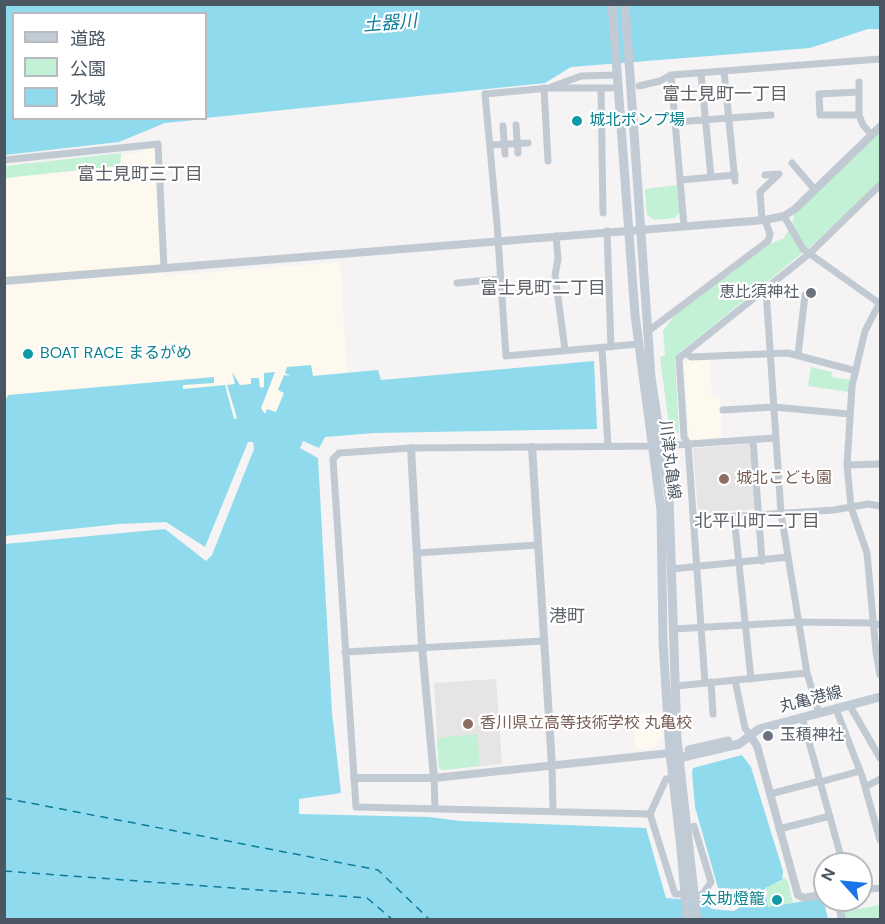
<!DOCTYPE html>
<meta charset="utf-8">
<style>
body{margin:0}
#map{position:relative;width:885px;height:924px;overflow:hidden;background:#f5f3f3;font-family:"DM Sans","Noto Sans JP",sans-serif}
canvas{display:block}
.frame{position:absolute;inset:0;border:6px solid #4a5661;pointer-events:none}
.legend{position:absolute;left:12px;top:12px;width:195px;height:108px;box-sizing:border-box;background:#fff;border:2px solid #b7bbc0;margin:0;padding:8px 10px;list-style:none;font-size:18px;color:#4a5661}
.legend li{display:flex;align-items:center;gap:12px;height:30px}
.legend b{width:30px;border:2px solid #b7bbc0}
.north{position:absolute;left:813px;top:852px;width:60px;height:60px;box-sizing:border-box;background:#fff;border:2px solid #b7bbc0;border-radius:50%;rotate:297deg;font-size:16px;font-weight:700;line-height:24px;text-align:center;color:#4a5661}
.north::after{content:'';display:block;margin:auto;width:21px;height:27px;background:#1a73e8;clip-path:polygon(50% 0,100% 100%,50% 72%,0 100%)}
</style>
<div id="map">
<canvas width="885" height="924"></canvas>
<div class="frame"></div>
<ul class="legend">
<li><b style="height:8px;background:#c1cbd6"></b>道路</li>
<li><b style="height:16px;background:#c3f1d5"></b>公園</li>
<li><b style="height:16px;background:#90daee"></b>水域</li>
</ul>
<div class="north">N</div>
</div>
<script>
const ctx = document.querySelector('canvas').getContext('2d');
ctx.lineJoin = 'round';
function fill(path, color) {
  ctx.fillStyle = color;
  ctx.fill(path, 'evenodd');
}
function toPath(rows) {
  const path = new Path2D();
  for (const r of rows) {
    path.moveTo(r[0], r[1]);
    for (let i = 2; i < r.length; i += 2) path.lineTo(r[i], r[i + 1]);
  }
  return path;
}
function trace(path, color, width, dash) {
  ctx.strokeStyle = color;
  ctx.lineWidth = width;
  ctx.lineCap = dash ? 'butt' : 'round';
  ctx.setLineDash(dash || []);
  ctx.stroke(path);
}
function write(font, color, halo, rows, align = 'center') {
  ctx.font = font + ' "DM Sans","Noto Sans JP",sans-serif';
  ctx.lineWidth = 4.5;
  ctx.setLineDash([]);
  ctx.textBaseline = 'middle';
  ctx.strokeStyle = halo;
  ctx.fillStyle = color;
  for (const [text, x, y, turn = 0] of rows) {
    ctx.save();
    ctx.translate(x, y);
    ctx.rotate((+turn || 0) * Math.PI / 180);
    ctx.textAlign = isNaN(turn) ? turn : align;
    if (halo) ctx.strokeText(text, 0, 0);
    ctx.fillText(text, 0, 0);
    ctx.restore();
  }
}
fill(toPath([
 [153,148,156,150,162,276,340,262,347,373,290,377,284,375,284,392,276,412,265,414,261,408,275,372,265,388,252,384,240,385,234,381,235,384,227,386,237,418,234,419,224,385,183,390,183,385,214,383,213,377,8,395,5,404,5,178,120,166,121,157],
 [709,358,712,397,720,397,722,437,689,440,684,364,688,360],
 [660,712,661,739,655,747,636,750,633,714]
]), '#fdf9ef');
fill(toPath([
 [750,444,756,509,698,514,693,448],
 [496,679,502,764,443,770,439,768,434,683]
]), '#e6e4e5');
fill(toPath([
 [880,132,880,182,815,243,679,353,675,361,679,433,670,433,660,357,665,355,663,331,677,312,756,250,784,238,793,222,794,214],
 [121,153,120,166,5,178,5,166],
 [677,185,680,212,675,218,654,220,647,215,645,189],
 [811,367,832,372,831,377,852,380,849,392,808,386],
 [477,734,480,766,443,770,439,768,437,738],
 [783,877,788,881,793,903,768,907,766,886,780,882],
 [842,900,856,900,858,909,880,905,880,919,845,919]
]), '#c3f1d5');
fill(toPath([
 [5,5,880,5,880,29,868,29,810,48,571,67,545,83,206,118,206,14,14,14,14,118,205,119,165,123,119,142,5,155],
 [594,361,597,429,375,433,325,437,319,448,303,441,300,448,318,458,332,713,341,793,299,799,299,814,429,817,460,821,646,828,666,898,701,901,712,909,734,911,739,908,736,889,718,888,695,807,692,773,693,768,742,755,751,767,783,871,782,880,765,888,768,907,823,898,828,919,5,919,5,544,165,529,206,561,212,555,254,449,253,442,248,442,205,547,166,522,119,524,5,536,4,404,8,395,214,377,214,383,183,385,183,389,225,385,234,419,237,418,227,385,235,384,232,372,240,385,251,384,251,378,259,378,260,388,264,387,264,373,275,372,261,408,265,414,267,409,276,412,284,393,278,390,284,375,290,376,285,373,287,367,311,365,313,376,378,370,381,380]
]), '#90daee');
trace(toPath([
 [4,798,378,870,430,920],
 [4,871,367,898,393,920]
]), '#0c7c9b', 1.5, [8, 6]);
trace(toPath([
 [724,71,735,181],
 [701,73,711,177],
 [671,75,684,226],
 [859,82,859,115,863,125,871,134],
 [639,86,660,81,671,75,880,59],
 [551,87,581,76,617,75],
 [544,88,548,161],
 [612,88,549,88,485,94,497,224,506,356,639,344],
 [601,89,603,213],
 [859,115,820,115,819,94,859,92],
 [675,122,771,115],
 [516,125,518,153],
 [503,126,505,154],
 [490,145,528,143],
 [4,160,158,144,164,268],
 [792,163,815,190],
 [681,180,735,175],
 [784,216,803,249,879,303],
 [762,220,760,192,779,174,765,175],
 [607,231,611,347],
 [556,236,558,259,555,275,565,350],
 [457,283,501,279],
 [766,290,781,513,807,673,819,713],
 [880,302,865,331,852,386,847,465,851,507,867,553,876,652,880,675],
 [647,332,768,241,770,234,765,220],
 [602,348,608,446],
 [686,353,691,357,788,353,856,371],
 [798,355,805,295],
 [723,410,774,407,849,414],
 [753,440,762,561],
 [847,465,880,464],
 [734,516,751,679],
 [693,519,834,510,868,504,880,506],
 [417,553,537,545],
 [672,569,788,557],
 [673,629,798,622,872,623,880,625],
 [345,652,543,641],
 [735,680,745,728,750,735],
 [711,682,713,714],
 [705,683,688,444,684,437,679,358,809,254,880,185],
 [676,686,807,673],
 [850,706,880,758],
 [836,709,862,776,880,840],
 [802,717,843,864],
 [552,766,553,811],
 [434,778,435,808],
 [673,778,666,779,650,814,356,807,333,459,339,453,411,448,662,446,774,438],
 [820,782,860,771],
 [865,787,880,779],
 [770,794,820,781],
 [650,814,675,894,702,895,711,882,694,826],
 [779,829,830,816],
 [861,890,880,888]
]), '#c1cad2', 7);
trace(toPath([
 [4,281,765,220,784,216,795,209,880,127],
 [532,447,552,766],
 [411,448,422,647,434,778],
 [750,735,757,746,798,895,804,898,825,894],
 [354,778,434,778,670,753],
 [838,900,842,920]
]), '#c1cad2', 8);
trace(toPath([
 [612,4,635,315,661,510,663,642,670,753,681,848],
 [625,4,651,377,669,497,677,739,689,848],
 [689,750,728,741],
 [674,759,739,744,759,729,880,697]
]), '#c1cbd6', 9);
trace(toPath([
 [681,848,687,920],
 [689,848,697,920]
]), '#c1cbd6', 9);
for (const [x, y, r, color] of [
 [577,121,6,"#0f9aa8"],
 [811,293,6,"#6b7280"],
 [28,354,6,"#0f9aa8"],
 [724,479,6,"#8d6e63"],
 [468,724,6,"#8d6e63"],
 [768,736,6,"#6b7280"],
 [777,900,6,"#0f9aa8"]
]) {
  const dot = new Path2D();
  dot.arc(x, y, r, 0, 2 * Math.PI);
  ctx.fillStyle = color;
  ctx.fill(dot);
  trace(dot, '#fff', 2);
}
write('16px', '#0d838f', '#fff', [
 ["城北ポンプ場",589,121],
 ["BOAT RACE まるがめ",40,354],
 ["太助燈籠",765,900,"right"]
], 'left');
write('16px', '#5b616d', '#fff', [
 ["恵比須神社",799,293],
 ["玉積神社",780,736,"left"]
], 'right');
write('16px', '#4a5661', '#fff', [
 ["川津丸亀線",669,460,83],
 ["丸亀港線",811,700,-14]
]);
write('16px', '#785e54', '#fff', [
 ["城北こども園",736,479],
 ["香川県立高等技術学校 丸亀校",480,724]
], 'left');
write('italic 18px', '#0c7c9b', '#fff', [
 ["土器川",390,24,-5]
]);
write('18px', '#5f6368', '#fff', [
 ["富士見町一丁目",725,95],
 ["富士見町三丁目",140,175],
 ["富士見町二丁目",543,289],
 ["北平山町二丁目",757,522],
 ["港町",567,617]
]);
</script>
